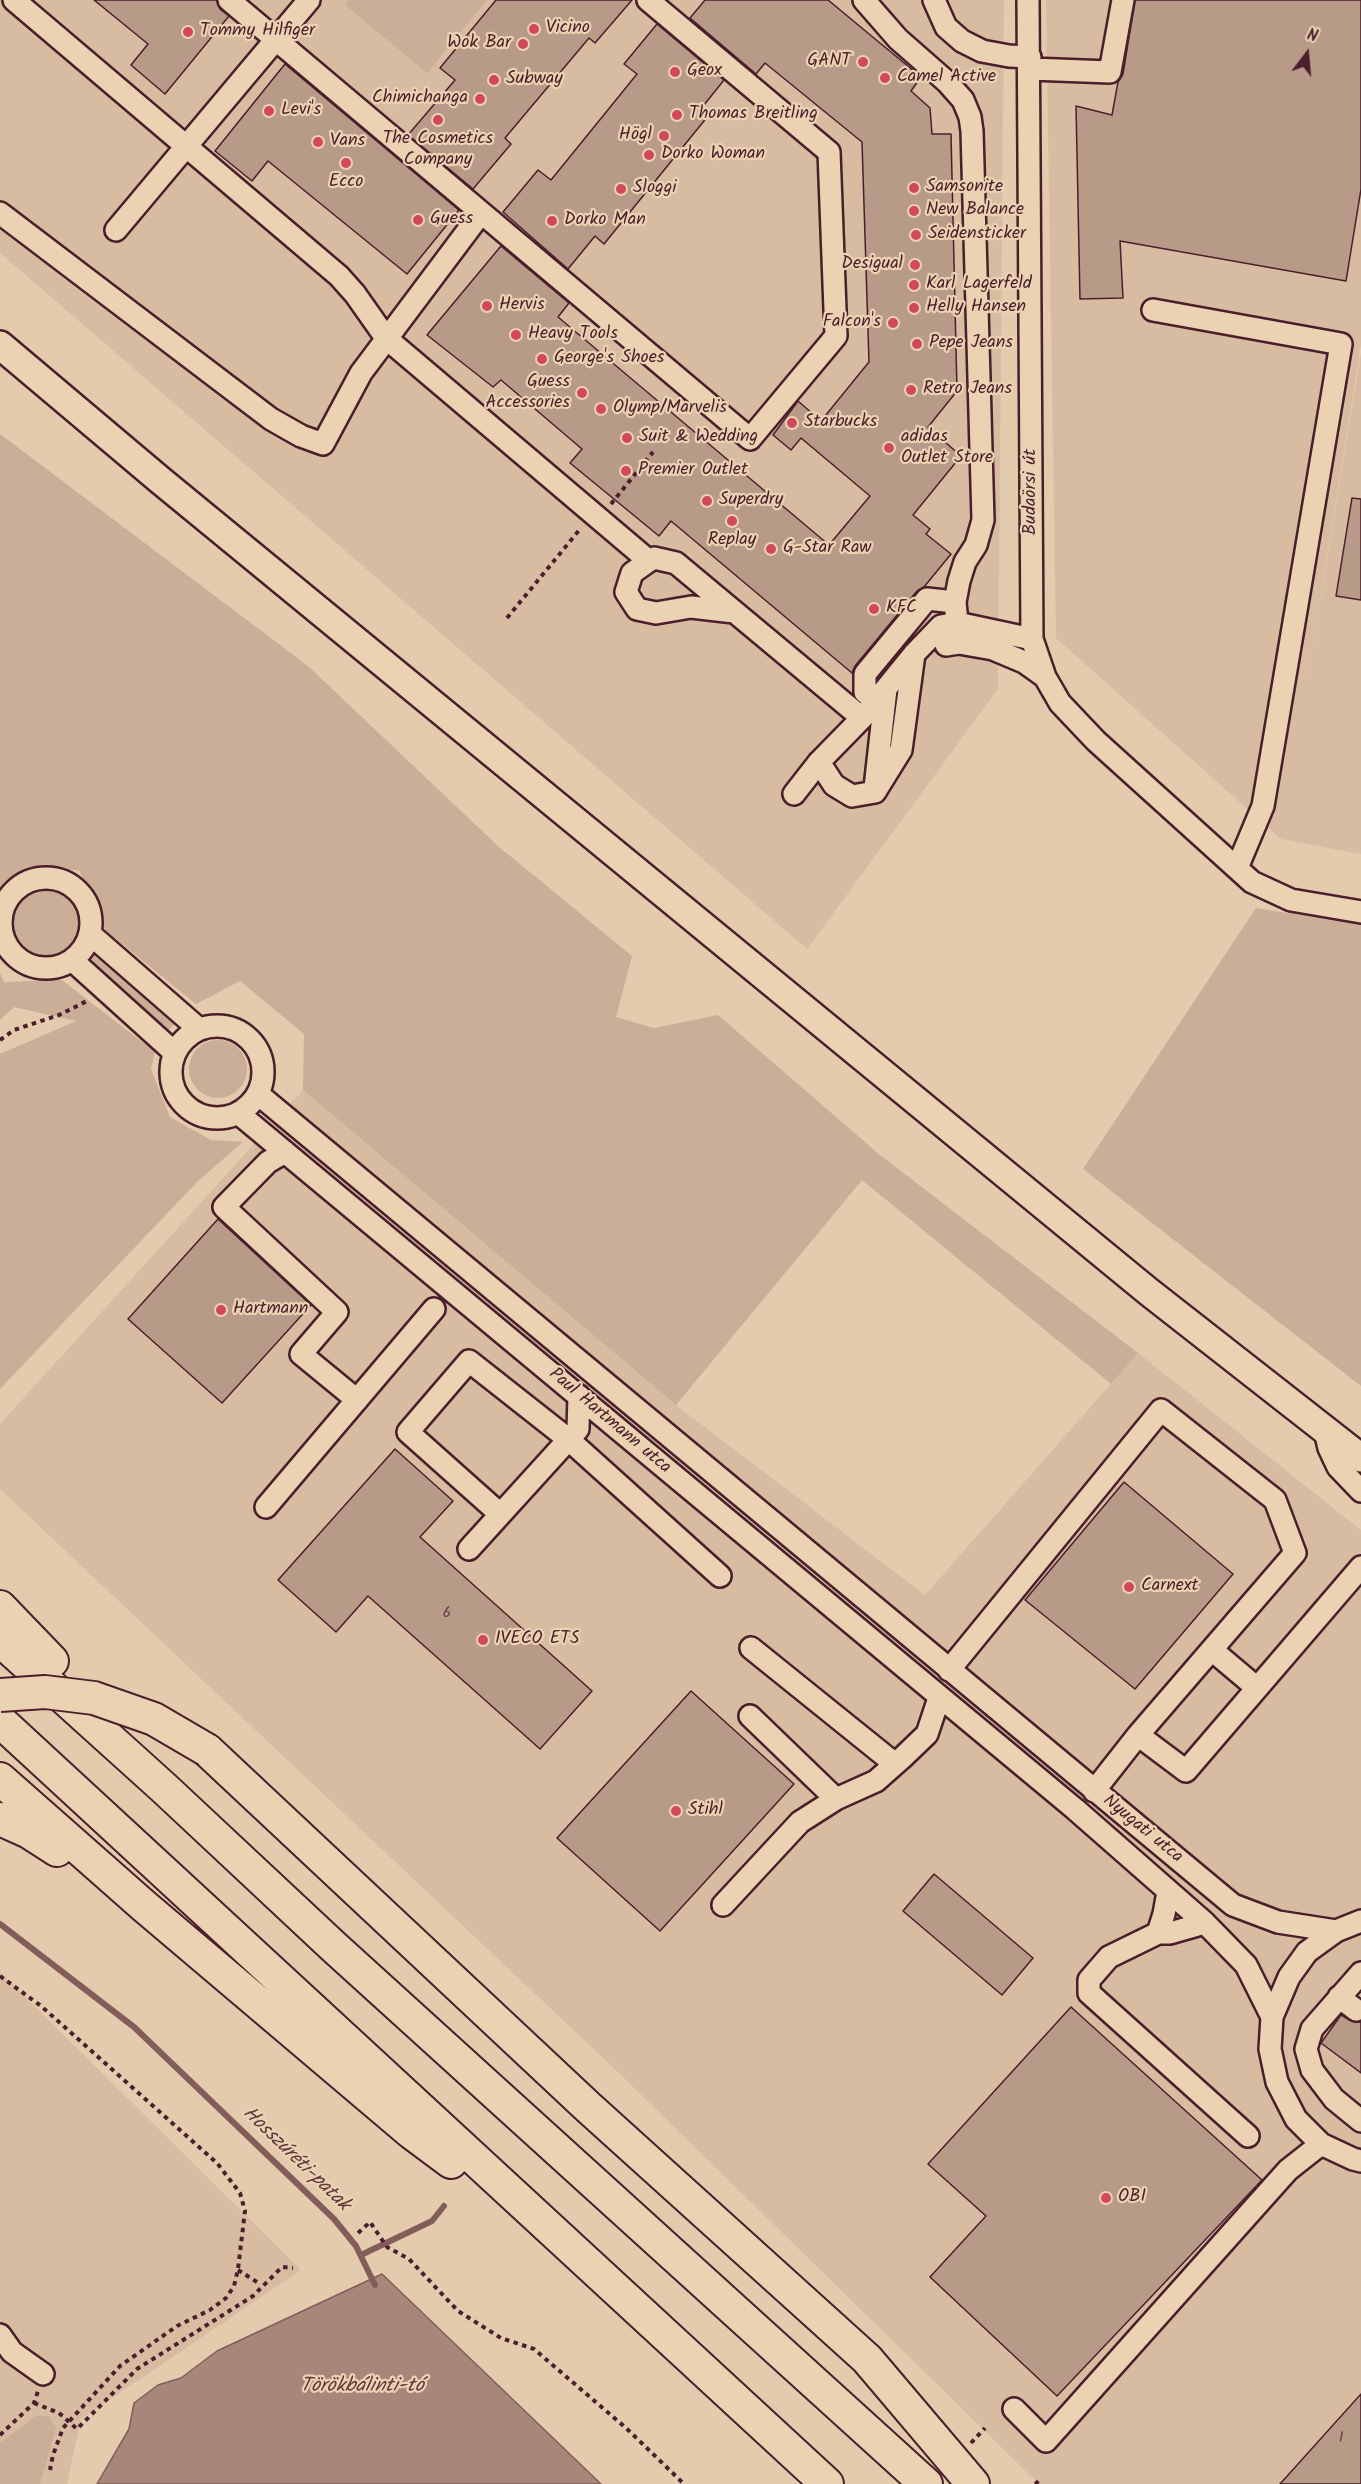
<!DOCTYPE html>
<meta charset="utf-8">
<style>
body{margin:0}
#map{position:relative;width:1361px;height:2484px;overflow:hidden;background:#e4cbad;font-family:Kalam,sans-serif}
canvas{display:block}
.north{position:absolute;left:1277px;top:24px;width:60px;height:60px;-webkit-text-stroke:4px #ead2b2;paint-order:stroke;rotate:16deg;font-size:16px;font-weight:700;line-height:24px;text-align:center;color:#4a1f2b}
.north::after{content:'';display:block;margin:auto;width:21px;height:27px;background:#4a1f2b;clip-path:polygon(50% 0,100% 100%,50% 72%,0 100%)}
</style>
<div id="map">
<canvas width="1361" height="2484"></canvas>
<div class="north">N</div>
</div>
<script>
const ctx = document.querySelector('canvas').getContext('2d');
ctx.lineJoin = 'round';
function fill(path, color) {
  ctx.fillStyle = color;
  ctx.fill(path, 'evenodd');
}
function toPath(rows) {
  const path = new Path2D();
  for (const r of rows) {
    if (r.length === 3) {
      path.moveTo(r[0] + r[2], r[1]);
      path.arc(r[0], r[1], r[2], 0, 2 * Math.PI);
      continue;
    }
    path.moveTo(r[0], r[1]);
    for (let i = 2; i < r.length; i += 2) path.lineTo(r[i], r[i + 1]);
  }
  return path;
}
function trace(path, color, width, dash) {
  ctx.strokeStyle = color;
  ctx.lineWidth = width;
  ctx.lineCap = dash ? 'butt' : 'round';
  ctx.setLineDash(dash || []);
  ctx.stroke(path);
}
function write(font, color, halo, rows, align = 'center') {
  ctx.font = font + ' Kalam,sans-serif';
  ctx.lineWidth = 4.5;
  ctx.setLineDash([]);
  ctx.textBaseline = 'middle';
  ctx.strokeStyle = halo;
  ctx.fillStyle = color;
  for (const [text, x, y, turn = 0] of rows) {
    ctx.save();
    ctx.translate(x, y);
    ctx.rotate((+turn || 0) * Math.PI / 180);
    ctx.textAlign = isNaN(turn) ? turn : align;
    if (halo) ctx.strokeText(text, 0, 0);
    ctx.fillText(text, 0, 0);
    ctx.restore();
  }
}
fill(toPath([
 [0,0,1004,0,998,689,807,949,0,253],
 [1046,0,1361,0,1361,344,1303,707,1361,352,1361,854,1281,839,1056,638],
 [303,1090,676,1405,925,1595,1138,1353,1361,1530,1361,2484,1039,2484,618,2072,0,1489,0,1424],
 [0,1972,301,2270,81,2419,67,2484,0,2484]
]), '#d7bca2');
fill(toPath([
 [349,0,487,0,427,73,345,5],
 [0,434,308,666,498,846,632,956,616,1017,654,1028,718,1015,880,1155,1138,1353,1111,1384,862,1180,676,1405,303,1090,304,1034,240,981,196,1004,106,931,79,870,23,872,0,894],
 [45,925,37],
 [1256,908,1361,925,1361,1386,1083,1169],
 [98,950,177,1022,165,1033,87,960],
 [0,973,4,982,62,980,155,1052,151,1069,170,1117,211,1140,243,1142,199,1180,0,1389,0,1054,76,1021,14,1007,0,1020],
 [218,1069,29],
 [37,2415,49,2417,56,2428,40,2484,0,2484,0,2443]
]), '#caae97');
const water = toPath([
 [382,2274,601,2484,97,2484,129,2429,134,2403,158,2385,181,2378,217,2351,382,2274]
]);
fill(water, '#a78779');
trace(water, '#825d5a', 1.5);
trace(toPath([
 [0,1924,134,2027,334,2219,356,2246,375,2285],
 [361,2255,432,2221,444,2206]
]), '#825d5a', 6);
const building = toPath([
 [94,0,217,0,220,9,229,16,165,94,131,65,148,44,94,0],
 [496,0,632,0,595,43,589,38,505,138,511,144,473,189,408,135,455,80,440,68,496,0],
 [705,0,828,0,921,77,911,91,930,108,932,134,951,134,957,391,928,427,961,456,913,515,930,529,926,534,951,554,924,587,917,591,855,666,852,673,671,521,659,536,570,463,582,449,501,380,493,387,427,335,501,246,569,303,558,317,829,545,870,496,801,438,791,450,773,435,798,401,821,421,869,362,862,142,765,63,756,74,690,18,705,0],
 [1135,0,1361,0,1361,189,1346,281,1120,241,1123,298,1080,299,1076,106,1112,115,1118,82,1123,74,1135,0],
 [657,24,724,80,700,110,708,116,604,244,595,236,568,269,503,212,538,170,551,180,637,74,624,64,657,24],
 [285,64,459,210,407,274,268,161,252,181,215,151,285,64],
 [1352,498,1361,499,1361,600,1336,596,1352,498],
 [218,1219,311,1305,222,1403,128,1319,218,1219],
 [395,1449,453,1501,420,1537,592,1691,540,1749,368,1596,336,1632,278,1580,395,1449],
 [1124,1482,1233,1574,1135,1689,1025,1600,1124,1482],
 [691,1691,794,1784,660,1931,557,1838,691,1691],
 [934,1874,1033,1958,1002,1995,903,1911,934,1874],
 [1071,2007,1262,2180,1057,2396,930,2277,986,2216,928,2164,1071,2007],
 [1341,2015,1354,2022,1361,2022,1361,2073,1321,2043,1341,2015],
 [1361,2394,1361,2484,1280,2484,1361,2394]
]);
fill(building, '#b89a89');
trace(building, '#4a1f2b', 1.5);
const minor = toPath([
 [14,0,339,276,355,294,386,338,649,561],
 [229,0,750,439,836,336,829,152,648,0],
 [864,0,898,39,947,82,963,100,970,117,972,131,983,520,976,545,965,562,959,581,955,602,959,643],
 [934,0,946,27,962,41,982,51,1009,56,1030,57],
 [1028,0,1032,639,1045,677,1060,703,1096,741,1252,882,1291,900,1361,912],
 [1031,69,1110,72,1123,0],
 [0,213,271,419,301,436,323,444,361,373,481,213],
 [116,230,309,0],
 [1153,310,1341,344,1263,806,1237,868],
 [734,612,691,607,656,613,637,609,626,592,632,573,649,561,654,558,676,563,862,718],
 [946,645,959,643,993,649,1024,662,1045,677],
 [876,701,865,692,865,674,927,599,955,602],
 [819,762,834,785,852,796,875,792,901,750,914,654],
 [875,788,886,689],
 [794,794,819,762,862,718,914,654,941,626,957,623,1032,639],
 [46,923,45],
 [90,934,199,1029],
 [72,960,175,1053],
 [217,1072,46],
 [258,1094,1233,1905,1278,1922,1336,1931],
 [238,1113,1075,1809,1205,1923,1246,1965,1272,2017],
 [285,1152,268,1162,224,1207,337,1312,301,1354,357,1400],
 [1325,1431,1329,1448,1338,1467,1361,1491],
 [266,1507,434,1309],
 [500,1514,408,1432,469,1361,568,1439,720,1576],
 [469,1549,578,1429,579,1396],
 [751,1648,895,1764],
 [1212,1650,1257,1688],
 [949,1670,1161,1410,1275,1500,1295,1553,1138,1735,1094,1791],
 [750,1716,836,1799],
 [1138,1735,1186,1771,1361,1567],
 [723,1905,800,1822,836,1799,876,1781,902,1758,927,1734,939,1698],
 [1361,1921,1336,1931,1307,1952,1289,1977,1272,2017,1270,2049,1277,2082,1296,2119,1321,2144,1353,2159,1361,2161],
 [1205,1923,1170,1933,1158,1933,1109,1957,1089,1980,1089,1993,1248,2136],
 [1158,1933,1164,1914,1168,1892],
 [1361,1973,1312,2029,1306,2049,1312,2070,1334,2099,1361,2121],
 [1339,1997,1356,2010],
 [0,2335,12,2352,43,2374],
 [1014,2409,1046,2441,1288,2170,1321,2144]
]);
const major = toPath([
 [0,345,160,480,1149,1292,1361,1458]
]);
const highway = toPath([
 [0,1607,52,1661],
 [0,1640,164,1788,334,1947,926,2484],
 [0,1721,827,2484],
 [207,1750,588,2107,867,2359,973,2484],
 [0,1779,144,1906,412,2133,451,2162],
 [0,1819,29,1832,57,1850]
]);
trace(minor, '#4a1f2b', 26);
trace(major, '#4a1f2b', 32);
trace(highway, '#4a1f2b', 36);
trace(toPath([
 [611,504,653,452],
 [507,618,581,528],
 [0,1040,14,1030,59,1015,89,1000],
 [0,1976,41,2006,217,2163,240,2193,245,2211,238,2269,234,2286,226,2298,210,2310,177,2326,120,2366,63,2428,53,2455,50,2470],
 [358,2233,370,2222,387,2247,409,2259,458,2311,501,2338,534,2349,626,2428,684,2484],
 [238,2270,257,2282],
 [34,2403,59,2413,77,2429,137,2369,253,2296,282,2267,293,2268],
 [0,2435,34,2403,38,2391],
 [971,2443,985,2428],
 [1035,2484,1040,2480]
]), '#4a1f2b', 4, [4.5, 4.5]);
trace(minor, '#ead2b2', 21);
trace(major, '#ead2b2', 27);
trace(highway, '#ead2b2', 32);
const highwayBridge = toPath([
 [0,1695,45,1692,94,1698,154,1719,207,1750]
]);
trace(highwayBridge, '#4a1f2b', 36, []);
trace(highwayBridge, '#ead2b2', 32);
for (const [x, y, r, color] of [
 [534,29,6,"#d1495b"],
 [188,32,6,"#d1495b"],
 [523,44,6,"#d1495b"],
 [863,62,6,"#d1495b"],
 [675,72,6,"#d1495b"],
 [885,78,6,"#d1495b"],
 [494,80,6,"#d1495b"],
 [480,99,6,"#d1495b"],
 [269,111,6,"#d1495b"],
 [677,115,6,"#d1495b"],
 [438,120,6,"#d1495b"],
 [664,136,6,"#d1495b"],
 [318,142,6,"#d1495b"],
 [649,155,6,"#d1495b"],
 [346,163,6,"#d1495b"],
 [914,188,6,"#d1495b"],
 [621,189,6,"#d1495b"],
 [914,211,6,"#d1495b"],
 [418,220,6,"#d1495b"],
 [552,221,6,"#d1495b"],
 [916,235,6,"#d1495b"],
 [915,265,6,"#d1495b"],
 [914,285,6,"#d1495b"],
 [487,306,6,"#d1495b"],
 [914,308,6,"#d1495b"],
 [893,323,6,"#d1495b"],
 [516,335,6,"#d1495b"],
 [917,344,6,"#d1495b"],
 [542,359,6,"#d1495b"],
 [911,390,6,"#d1495b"],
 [582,393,6,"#d1495b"],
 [601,409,6,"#d1495b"],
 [792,423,6,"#d1495b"],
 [627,438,6,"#d1495b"],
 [889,448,6,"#d1495b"],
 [626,471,6,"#d1495b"],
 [707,501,6,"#d1495b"],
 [732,521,6,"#d1495b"],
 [771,549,6,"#d1495b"],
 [874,609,6,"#d1495b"],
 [221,1310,6,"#d1495b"],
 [1129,1587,6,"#d1495b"],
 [483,1640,6,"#d1495b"],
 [676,1811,6,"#d1495b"],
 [1106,2198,6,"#d1495b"]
]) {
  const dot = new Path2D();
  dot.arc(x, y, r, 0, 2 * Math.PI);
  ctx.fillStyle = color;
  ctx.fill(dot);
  trace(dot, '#ead2b2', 2);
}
write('15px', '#663e42', null, [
 ["6",447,1614],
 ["1",1341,2439]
]);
write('18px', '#4a1f2b', '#ead2b2', [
 ["Vicino",546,29],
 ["Tommy Hilfiger",200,32],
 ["Wok Bar",511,44,"right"],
 ["GANT",851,62,"right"],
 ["Geox",687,72],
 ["Camel Active",897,78],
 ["Subway",506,80],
 ["Chimichanga",468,99,"right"],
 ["Levi's",281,111],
 ["Thomas Breitling",689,115],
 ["Högl",652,136,"right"],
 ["The Cosmetics",438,140,"center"],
 ["Company",438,161,"center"],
 ["Vans",330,142],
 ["Dorko Woman",661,155],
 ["Ecco",346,183,"center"],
 ["Samsonite",926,188],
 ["Sloggi",633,189],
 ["New Balance",926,211],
 ["Guess",430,220],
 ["Dorko Man",564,221],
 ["Seidensticker",928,235],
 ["Desigual",903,265,"right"],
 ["Karl Lagerfeld",926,285],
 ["Hervis",499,306],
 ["Helly Hansen",926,308],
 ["Falcon's",881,323,"right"],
 ["Heavy Tools",528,335],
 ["Pepe Jeans",929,344],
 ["George's Shoes",554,359],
 ["Guess",570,383,"right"],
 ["Accessories",570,404,"right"],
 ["Retro Jeans",923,390],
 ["Olymp/Marvelis",613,409],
 ["Starbucks",804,423],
 ["Suit & Wedding",639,438],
 ["adidas",901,438],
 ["Outlet Store",901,459],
 ["Premier Outlet",638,471],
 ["Superdry",719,501],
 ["Replay",732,541,"center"],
 ["G-Star Raw",783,549],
 ["KFC",886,609],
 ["Hartmann",233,1310],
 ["Carnext",1141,1587],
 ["IVECO ETS",495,1640],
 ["Stihl",688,1811],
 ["OBI",1118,2198]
], 'left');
write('18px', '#4a1f2b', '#ead2b2', [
 ["Budaörsi út",1032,492,-90],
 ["Paul Hartmann utca",609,1422,40],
 ["Nyugati utca",1142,1830,39]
]);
write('italic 20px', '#61393e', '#ead2b2', [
 ["Hosszúréti-patak",295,2160,44],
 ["Törökbálinti-tó",362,2388]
]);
</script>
